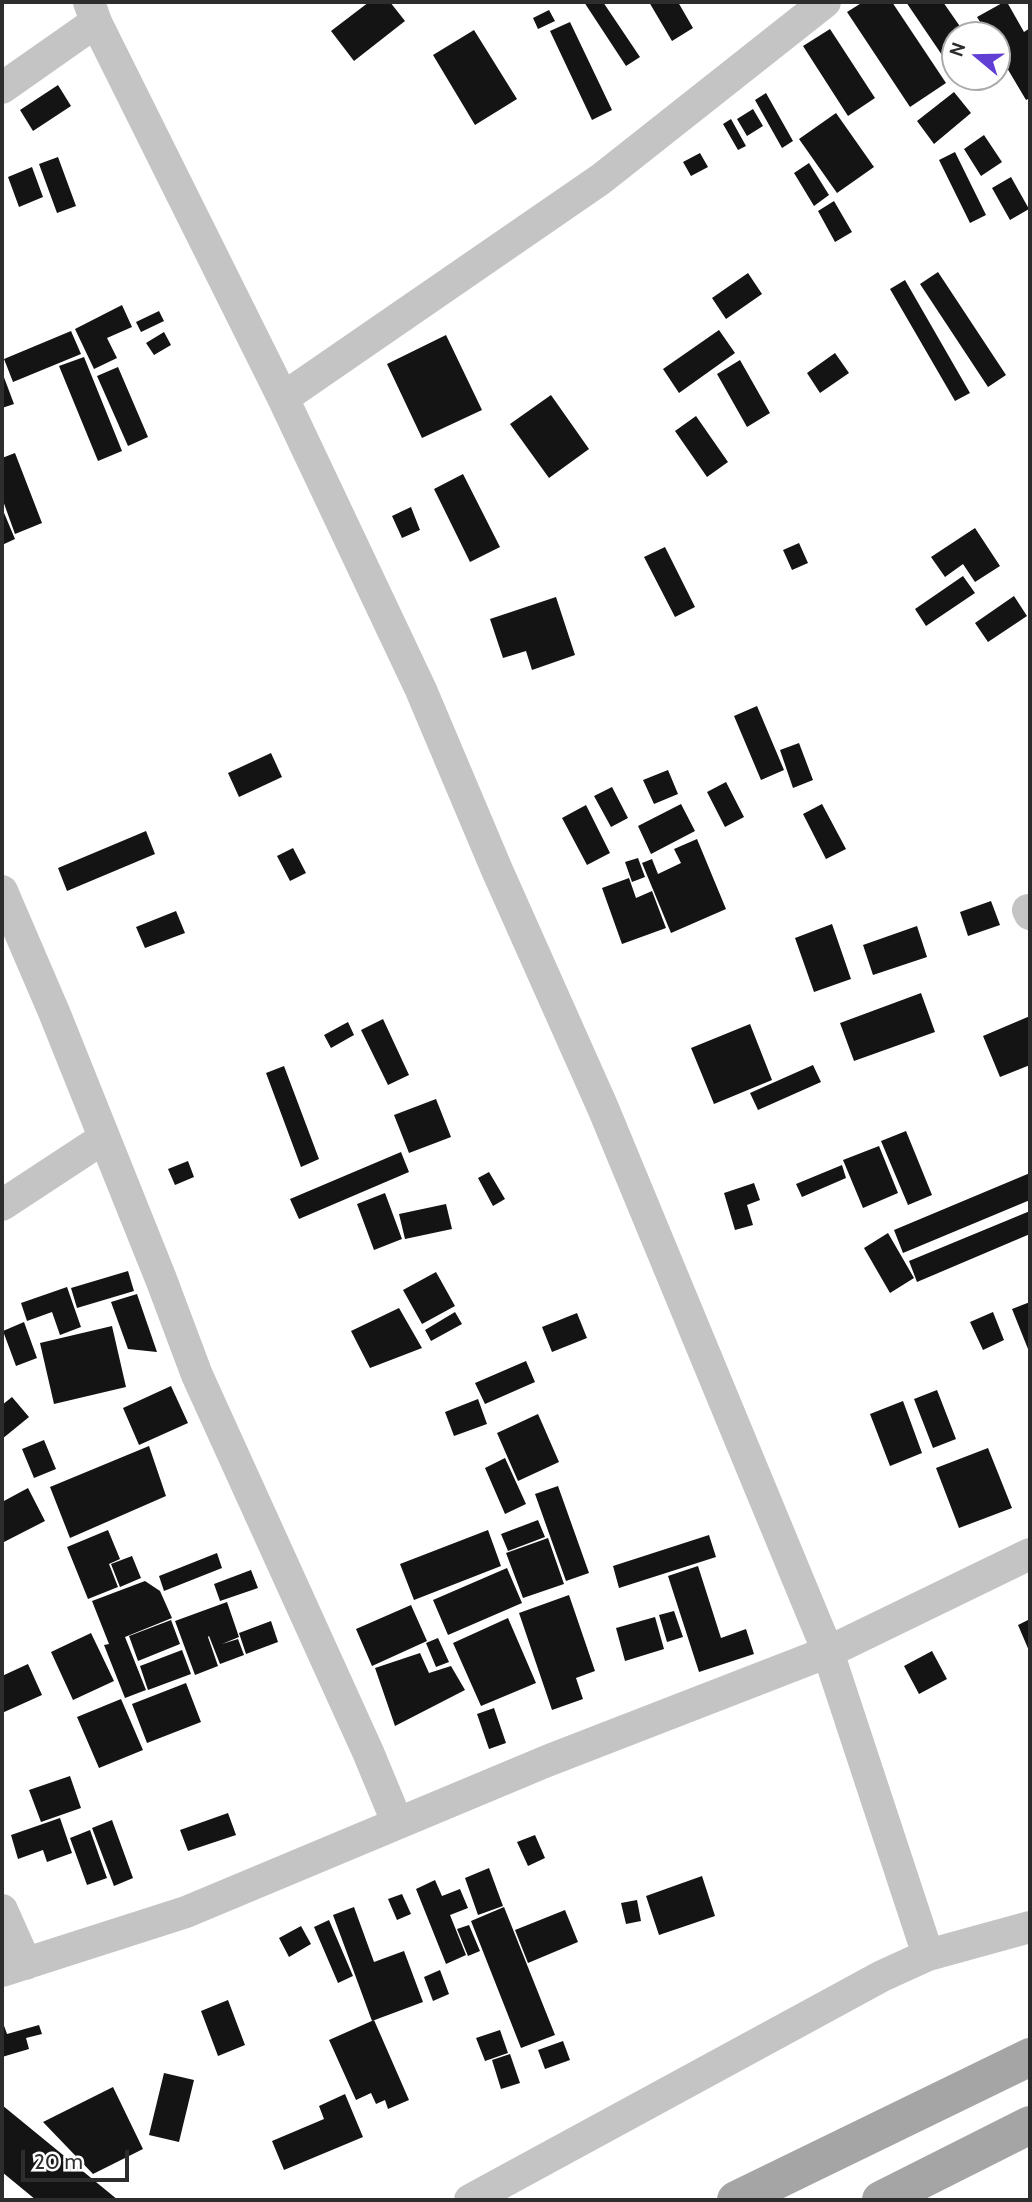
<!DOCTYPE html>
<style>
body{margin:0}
#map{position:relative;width:1032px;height:2202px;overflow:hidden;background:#fff;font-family:Cabin,sans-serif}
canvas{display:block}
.frame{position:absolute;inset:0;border:4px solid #2d2d2d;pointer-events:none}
.north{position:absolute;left:941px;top:21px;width:70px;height:70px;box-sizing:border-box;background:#fff;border:2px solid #ababab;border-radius:50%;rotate:289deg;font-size:19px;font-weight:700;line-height:28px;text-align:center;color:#2d2d2d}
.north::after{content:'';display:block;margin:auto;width:24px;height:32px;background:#623fd4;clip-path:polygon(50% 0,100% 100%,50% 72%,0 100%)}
.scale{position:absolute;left:21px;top:2150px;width:108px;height:32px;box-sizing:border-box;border:4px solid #2d2d2d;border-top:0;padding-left:9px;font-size:21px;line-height:24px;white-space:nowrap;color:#2d2d2d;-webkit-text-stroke:5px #fff;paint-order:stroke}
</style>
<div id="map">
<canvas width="1032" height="2202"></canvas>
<div class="frame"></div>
<div class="north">N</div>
<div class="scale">20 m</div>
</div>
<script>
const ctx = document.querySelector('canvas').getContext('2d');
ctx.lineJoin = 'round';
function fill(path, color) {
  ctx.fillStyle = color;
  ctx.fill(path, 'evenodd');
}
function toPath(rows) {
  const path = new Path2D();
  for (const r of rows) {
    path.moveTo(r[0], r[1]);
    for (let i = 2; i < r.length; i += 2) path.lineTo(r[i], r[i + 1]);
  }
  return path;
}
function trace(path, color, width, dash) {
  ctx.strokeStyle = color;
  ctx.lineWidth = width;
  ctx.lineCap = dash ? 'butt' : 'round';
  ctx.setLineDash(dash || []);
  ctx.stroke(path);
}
fill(toPath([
 [369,2,390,2,405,21,354,61,331,31],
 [584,2,603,2,640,57,626,66],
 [649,2,678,2,693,28,672,41],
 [863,2,892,2,946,83,910,107,847,12],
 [906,2,943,2,966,35,955,35,955,51,944,58],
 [1004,2,1007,2,1024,32,1030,28,1030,98,1026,100,997,51,997,35,988,35,977,17],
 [549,10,555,21,538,29,533,18],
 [570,22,612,110,592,120,550,31],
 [830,29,875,98,848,116,803,46],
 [474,30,517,99,475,125,433,55],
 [58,85,71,106,33,131,20,110],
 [954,92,971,113,934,144,917,121],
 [766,93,793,141,782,148,755,100],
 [753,109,763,126,747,136,737,119],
 [836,113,874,167,837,193,799,139],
 [731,119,746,146,738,150,723,124],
 [984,135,1002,162,981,176,964,149],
 [955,152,986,215,970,223,939,160],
 [700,153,708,167,691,176,683,162],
 [58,157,76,206,57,213,39,164],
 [809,163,829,195,814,206,794,173],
 [32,167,43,197,19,207,8,177],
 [1011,177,1029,209,1010,220,992,188],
 [834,201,852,232,835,242,818,211],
 [938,272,1006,375,988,387,920,284],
 [748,273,762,294,726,319,712,298],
 [905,280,970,393,955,401,890,289],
 [122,305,132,327,107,338,117,358,94,369,75,329],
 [159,311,164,321,141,332,136,322],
 [719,330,735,353,679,393,663,369],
 [71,331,81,354,13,382,4,359],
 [164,332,171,345,154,355,146,343],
 [446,335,482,410,422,438,387,364],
 [835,353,849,373,820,393,807,373],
 [84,357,122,451,98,461,59,366],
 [740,360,770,413,747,427,717,374],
 [118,367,148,437,128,446,97,376],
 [2,372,14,404,2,408],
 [551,395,589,449,549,478,510,424],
 [696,416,728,462,707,477,675,431],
 [15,453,42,523,15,534,2,498,2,458],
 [463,474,500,547,470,562,434,489],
 [411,507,420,530,402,538,392,516],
 [2,508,15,539,2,545],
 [975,528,1000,566,975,582,963,564,945,577,931,557],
 [799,543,808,563,792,570,783,550],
 [665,547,695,607,675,617,644,557],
 [963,576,975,593,926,626,915,609],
 [1014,596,1027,616,988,642,975,623],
 [556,597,575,655,532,670,526,651,503,658,490,619],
 [757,706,784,770,761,780,734,716],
 [799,743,813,780,793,788,780,750],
 [271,753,282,777,239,797,228,773],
 [668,770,678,794,654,804,643,780],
 [726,782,744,817,725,827,707,792],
 [612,787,628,818,611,827,594,796],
 [681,804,695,831,651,854,638,826],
 [822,804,846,849,826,859,803,814],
 [586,805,610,853,587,865,562,818],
 [146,831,155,854,67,891,58,868],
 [697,839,726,909,671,933,642,863,652,859,658,874,681,863,674,849],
 [293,848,306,873,290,881,277,856],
 [638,858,645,877,632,882,625,862],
 [629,878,636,898,652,891,666,928,622,944,602,888],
 [991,901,1000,925,968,936,960,912],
 [176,911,185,933,145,948,136,927],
 [832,924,851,979,814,992,795,938],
 [917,926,927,957,873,975,863,945],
 [921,993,935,1032,854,1061,840,1023],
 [1030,1016,1030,1065,1000,1077,983,1036],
 [383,1019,409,1075,388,1085,361,1030],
 [348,1022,354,1035,331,1048,324,1035],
 [750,1024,772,1080,714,1104,691,1048],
 [813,1065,821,1082,758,1110,750,1093],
 [284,1066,319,1159,301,1167,266,1073],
 [436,1099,451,1137,409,1153,394,1115],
 [906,1131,932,1195,908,1205,881,1141],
 [879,1146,898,1193,863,1208,843,1160],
 [401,1152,409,1172,299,1219,290,1199],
 [188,1161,194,1177,175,1185,168,1169],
 [842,1165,846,1178,802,1197,796,1184],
 [489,1172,505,1199,493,1206,478,1178],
 [1030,1173,1030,1200,903,1253,894,1230],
 [754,1183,760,1200,747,1205,753,1225,735,1230,724,1193],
 [385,1193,402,1239,374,1250,357,1204],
 [446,1204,452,1229,405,1239,399,1214],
 [1030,1211,1030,1234,917,1282,909,1261],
 [888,1233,914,1278,890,1293,864,1248],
 [128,1271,134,1291,77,1308,71,1288],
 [436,1272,455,1306,422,1324,403,1290],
 [67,1287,81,1327,60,1335,52,1312,27,1321,21,1303],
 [137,1294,157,1352,128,1349,111,1302],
 [1030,1302,1030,1354,1012,1309],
 [399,1308,422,1348,370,1368,351,1331],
 [455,1312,462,1324,431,1341,425,1330],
 [993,1312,1004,1340,983,1350,970,1322],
 [577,1313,587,1338,552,1352,542,1327],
 [24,1322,37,1358,16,1366,3,1331],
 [112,1326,126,1387,54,1404,40,1343],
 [526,1361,535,1382,485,1404,475,1383],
 [171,1386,188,1423,139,1445,123,1408],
 [937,1390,956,1439,933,1448,914,1399],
 [12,1397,29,1417,2,1439,2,1405],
 [478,1399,487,1424,454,1436,445,1412],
 [903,1401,922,1453,890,1466,870,1414],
 [538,1414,559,1462,518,1481,497,1433],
 [44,1440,56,1469,34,1478,22,1449],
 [149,1446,166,1496,70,1538,50,1487],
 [988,1448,1012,1508,959,1528,936,1468],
 [505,1458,526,1504,505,1514,485,1468],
 [558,1486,589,1573,566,1581,535,1494],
 [28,1488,45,1521,2,1543,2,1502],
 [538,1520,545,1537,508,1551,501,1534],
 [108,1530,120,1559,109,1564,118,1587,88,1599,67,1547],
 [488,1530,501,1566,414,1600,400,1564],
 [709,1535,716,1557,619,1588,613,1566],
 [548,1538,564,1584,523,1598,506,1553],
 [217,1553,222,1568,164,1591,159,1576],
 [132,1556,141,1578,120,1587,111,1564],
 [698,1566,721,1638,746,1629,754,1654,699,1672,668,1576],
 [507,1568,522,1603,448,1635,433,1600],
 [251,1570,258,1588,220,1601,214,1584],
 [145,1581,160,1591,172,1618,125,1637,146,1690,125,1698,104,1645,109,1644,92,1601],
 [569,1595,595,1671,576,1678,583,1699,552,1710,519,1613],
 [227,1602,239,1637,222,1644,238,1639,244,1655,220,1664,209,1636,208,1637,218,1666,195,1675,175,1621],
 [411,1605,427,1641,372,1666,356,1629],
 [674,1611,683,1637,667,1642,659,1615],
 [655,1617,664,1649,625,1661,616,1628],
 [508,1618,536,1683,481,1706,453,1643],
 [1030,1619,1030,1653,1018,1625],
 [171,1620,180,1644,138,1661,129,1636],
 [271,1621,278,1642,246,1654,239,1633],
 [91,1633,114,1681,73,1700,51,1652],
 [438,1638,449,1662,436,1667,426,1643],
 [182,1650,191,1674,148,1690,140,1666],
 [932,1651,947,1679,919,1694,904,1666],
 [420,1653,429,1673,451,1666,465,1690,395,1726,375,1668],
 [28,1664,42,1695,2,1713,2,1676],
 [186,1683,201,1722,147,1743,132,1704],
 [121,1699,143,1750,99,1768,77,1717],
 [494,1708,506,1743,489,1749,477,1714],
 [70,1776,81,1808,41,1822,29,1790],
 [228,1813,236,1835,188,1851,180,1830],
 [60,1818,72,1853,47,1862,43,1850,18,1859,11,1835],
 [112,1820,133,1878,114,1886,92,1828],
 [90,1830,107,1878,87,1885,70,1838],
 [535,1835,545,1858,528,1866,517,1842],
 [489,1868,503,1906,478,1915,465,1878],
 [702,1876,715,1916,659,1935,646,1896],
 [435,1880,442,1896,460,1889,468,1908,450,1915,466,1955,446,1964,416,1889],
 [402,1894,411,1914,397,1920,388,1899],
 [637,1900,641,1921,626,1924,621,1903],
 [354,1907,374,1962,404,1951,423,2002,372,2021,333,1915],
 [504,1907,555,2035,521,2048,471,1921],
 [565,1910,578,1942,528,1963,515,1930],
 [329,1920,353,1976,338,1983,314,1927],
 [469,1925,480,1951,468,1956,457,1929],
 [301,1926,311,1944,289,1957,279,1938],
 [440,1970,449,1994,433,2001,424,1977],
 [228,2000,245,2045,218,2056,201,2011],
 [2,2020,7,2034,39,2025,42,2034,26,2038,29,2049,2,2057],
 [374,2020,409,2100,388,2109,385,2100,376,2104,371,2093,356,2100,329,2040],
 [500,2030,508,2053,485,2061,476,2038],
 [563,2041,570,2060,545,2069,538,2050],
 [510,2054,520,2083,501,2089,492,2060],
 [164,2073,194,2080,179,2142,149,2135],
 [113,2087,143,2149,93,2174,43,2122],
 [345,2094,363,2137,284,2170,272,2141,324,2119,319,2106],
 [2,2105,118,2200,36,2200,2,2172]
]), '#141414');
trace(toPath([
 [89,2,96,22,283,398,421,690,497,870,603,1108,828,1652,928,1955],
 [2,88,96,22],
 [283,398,601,179,825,2],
 [2,891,54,1012,161,1279,197,1375,368,1752,397,1822],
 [1028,910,1030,914],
 [2,1205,104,1138],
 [2,1910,26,1964],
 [2,1971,186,1912,547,1761,828,1652,1030,1554],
 [470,2200,882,1976,928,1955,1030,1927]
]), '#c4c4c4', 32);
trace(toPath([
 [736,2200,1030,2057],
 [881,2200,1030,2125]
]), '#a5a5a5', 38);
</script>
